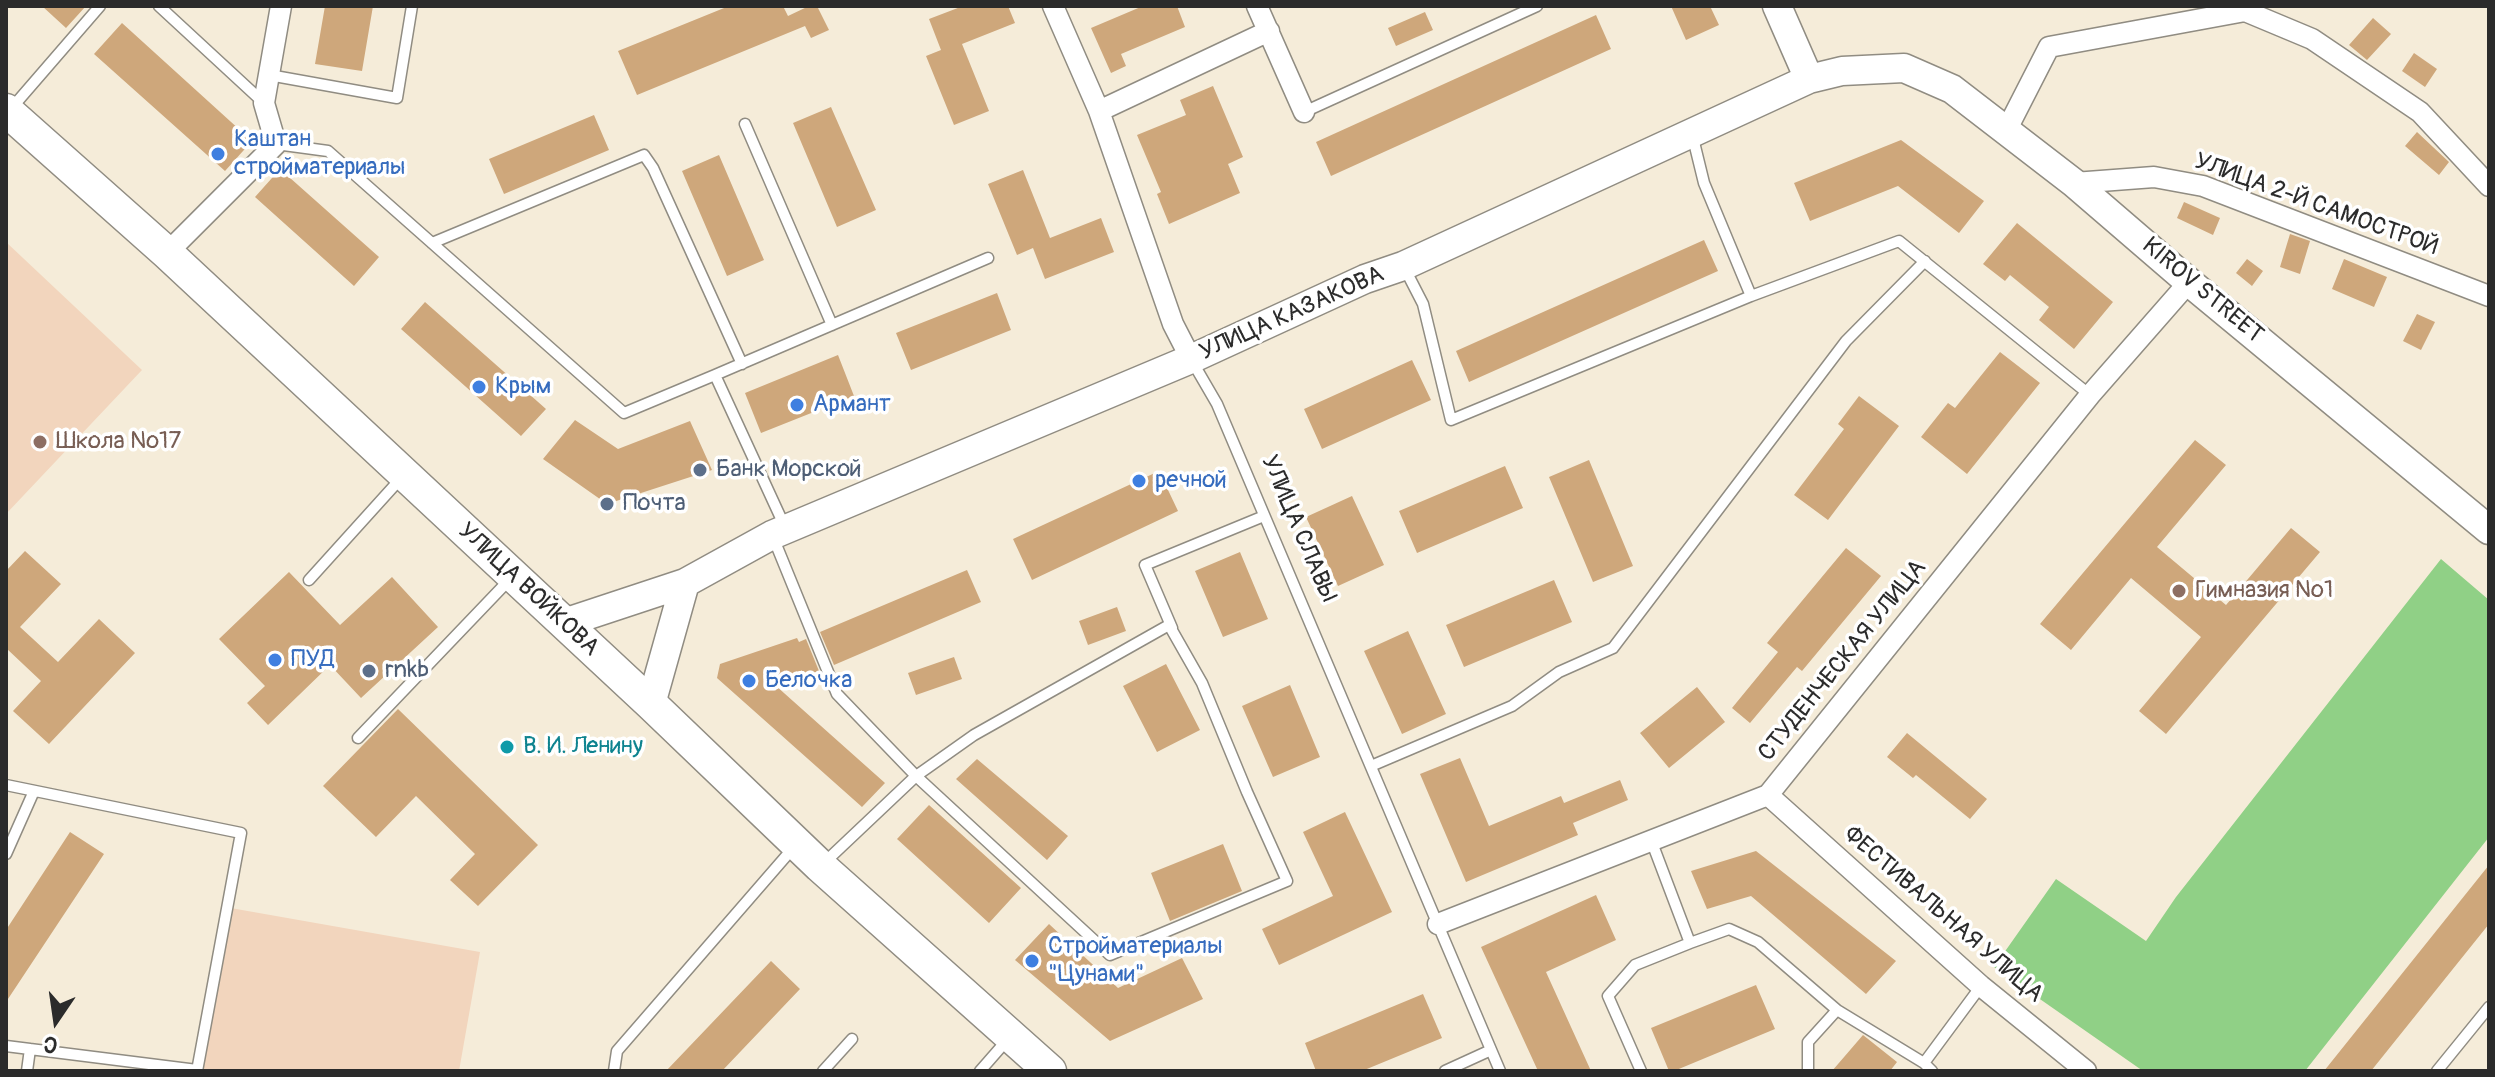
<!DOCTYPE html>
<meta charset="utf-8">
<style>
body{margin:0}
#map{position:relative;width:2495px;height:1077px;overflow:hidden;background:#f5ecd9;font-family:Pangolin,sans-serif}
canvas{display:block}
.frame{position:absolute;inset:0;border:8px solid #2b2b2b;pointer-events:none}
.north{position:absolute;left:16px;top:981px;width:80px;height:80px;-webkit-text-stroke:6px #fff;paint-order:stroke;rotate:193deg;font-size:22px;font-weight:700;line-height:32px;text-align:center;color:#2b2b2b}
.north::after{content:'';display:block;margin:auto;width:28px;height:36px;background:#2b2b2b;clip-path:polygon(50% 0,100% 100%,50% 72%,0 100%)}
</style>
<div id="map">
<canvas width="2495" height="1077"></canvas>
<div class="frame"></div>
<div class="north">С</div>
</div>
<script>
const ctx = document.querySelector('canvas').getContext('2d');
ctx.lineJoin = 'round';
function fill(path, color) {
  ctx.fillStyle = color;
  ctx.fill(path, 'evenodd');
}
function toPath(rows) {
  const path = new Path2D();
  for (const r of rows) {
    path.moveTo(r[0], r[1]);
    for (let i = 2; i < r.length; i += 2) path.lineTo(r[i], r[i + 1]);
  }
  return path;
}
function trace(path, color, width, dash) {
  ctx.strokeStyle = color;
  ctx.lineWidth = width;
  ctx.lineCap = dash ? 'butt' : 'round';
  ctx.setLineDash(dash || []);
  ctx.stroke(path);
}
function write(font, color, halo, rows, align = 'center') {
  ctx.font = font + ' Pangolin,sans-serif';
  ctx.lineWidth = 7;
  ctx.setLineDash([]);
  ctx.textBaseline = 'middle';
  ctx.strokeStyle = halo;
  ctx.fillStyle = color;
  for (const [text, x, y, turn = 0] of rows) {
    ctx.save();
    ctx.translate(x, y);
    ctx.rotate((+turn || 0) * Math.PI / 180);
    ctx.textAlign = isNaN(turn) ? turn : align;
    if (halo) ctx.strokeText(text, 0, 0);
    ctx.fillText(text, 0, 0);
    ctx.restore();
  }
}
fill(toPath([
 [6,242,142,370,6,514],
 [225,907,480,952,459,1071,196,1071]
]), '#f2d5bd');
fill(toPath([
 [2441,559,2489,600,2489,837,2305,1071,2143,1071,1994,967,2056,879,2146,941,2176,897]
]), '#90d086');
fill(toPath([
 [42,6,86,6,66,28],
 [325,6,373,6,362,71,315,64],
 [729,6,783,6,788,16,809,6,817,6,829,30,811,38,805,26,637,95,618,51],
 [963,6,1008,6,1015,23,962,44,989,111,954,125,926,56,941,50,929,19],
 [1143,6,1177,6,1185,27,1121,54,1126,66,1111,73,1091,28],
 [1671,6,1710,6,1719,25,1686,40],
 [1425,12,1433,30,1396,46,1388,28],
 [1596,15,1611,49,1331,176,1316,142],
 [2373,18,2391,34,2367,60,2349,45],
 [122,23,252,141,225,171,94,54],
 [2414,53,2437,69,2425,87,2402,71],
 [1213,86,1243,157,1228,164,1240,193,1169,224,1157,194,1161,192,1137,135,1186,115,1180,100],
 [831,107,876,210,837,227,793,123],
 [594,115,609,150,504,194,489,159],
 [2417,132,2449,162,2439,175,2405,146],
 [1901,140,1984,201,1959,233,1898,186,1810,221,1794,183],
 [719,155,764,260,727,276,682,171],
 [280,169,379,257,354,286,255,197],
 [1023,170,1050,238,1101,218,1114,252,1045,279,1033,248,1017,255,988,184],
 [2184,202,2220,218,2213,235,2177,218],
 [2017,223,2113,302,2074,349,2039,320,2049,307,2010,275,2005,281,1983,264],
 [2290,234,2310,241,2300,274,2280,267],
 [1704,240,1718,271,1469,382,1456,351],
 [2247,259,2263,271,2252,286,2236,273],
 [2344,259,2387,277,2374,307,2332,289],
 [997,293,1011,330,911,370,896,333],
 [425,302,546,409,521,436,401,329],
 [2417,314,2435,322,2421,350,2403,341],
 [2000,352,2040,383,1967,474,1921,437,1948,403,1955,408],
 [838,355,854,396,761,433,745,393],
 [1412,360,1431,400,1322,449,1304,409],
 [1859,396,1899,426,1828,520,1794,495,1844,429,1838,424],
 [575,420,618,449,690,421,712,470,607,504,543,459],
 [2195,440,2226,465,2157,547,2226,605,2291,528,2320,552,2166,734,2139,711,2201,637,2131,578,2071,650,2040,624],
 [1589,460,1633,566,1593,582,1549,477],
 [1505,466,1523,508,1417,553,1399,511],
 [1159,471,1178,511,1032,580,1013,539],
 [1352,496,1384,565,1338,586,1306,517],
 [1846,548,1881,576,1802,671,1797,667,1750,723,1732,708,1778,652,1767,643],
 [25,551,61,584,20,627,58,662,99,619,135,653,49,744,13,711,41,681,6,648,6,571],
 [1240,552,1268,619,1223,637,1195,571],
 [967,570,981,602,834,665,820,632],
 [289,572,340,625,392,577,438,627,361,698,330,665,268,725,247,703,265,686,219,639],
 [1554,580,1572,622,1464,667,1446,625],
 [1117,607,1126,631,1088,645,1079,621],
 [1408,631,1446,714,1402,734,1364,651],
 [797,638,799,642,806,639,819,671,775,685,885,783,862,807,717,678,720,664],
 [954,657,962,679,916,695,908,673],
 [1166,664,1200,730,1157,752,1123,686],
 [1290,685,1320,757,1273,777,1242,706],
 [1697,687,1725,722,1669,768,1640,733],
 [398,709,538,845,478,906,450,880,475,854,416,796,376,837,323,786],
 [1907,733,1987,799,1970,819,1916,775,1913,778,1887,757],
 [1460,758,1489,826,1561,796,1564,803,1620,780,1628,800,1573,823,1578,835,1466,882,1420,774],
 [977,759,1068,836,1047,860,956,779],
 [929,805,1021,888,989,923,897,839],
 [1345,812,1392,912,1279,965,1262,929,1333,896,1303,832],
 [70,832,104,854,6,1002,6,930],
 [1223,844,1242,891,1170,921,1151,873],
 [1756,851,1896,961,1866,994,1751,896,1707,909,1691,871],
 [2489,865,2489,924,2371,1071,2324,1071],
 [1596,895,1616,940,1546,972,1591,1071,1538,1071,1481,947],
 [1049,924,1118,988,1182,958,1203,999,1110,1041,1015,960],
 [771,961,800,989,722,1071,666,1071],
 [1756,985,1775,1029,1674,1071,1669,1071,1651,1028],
 [1423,994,1442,1038,1362,1071,1316,1071,1305,1043],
 [1863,1035,1897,1062,1890,1071,1832,1071]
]), '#cea77b');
const service = toPath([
 [159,6,264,103],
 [269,75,397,98,412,6],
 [10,110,100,6],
 [1304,112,1537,6],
 [745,124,832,325],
 [1692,134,1704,183,1751,296,1899,241,2090,395],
 [276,144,328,151,624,413,715,375,785,527],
 [432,243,644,155,653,168,742,364],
 [1405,269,1423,304,1451,420,1751,296],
 [1192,361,1217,404,1500,1071],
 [715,375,988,258],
 [773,537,837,694,916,776,1110,955,1287,881,1247,792,1202,683,1169,625,974,735,916,776,824,863],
 [309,580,403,476],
 [1172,628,1145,565,1264,516],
 [358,738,512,577],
 [1371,766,1512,706,1559,672,1613,648,1846,341,1925,261],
 [6,785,241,833,197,1071],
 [1651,840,1690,943,1729,929,1758,942,1837,1010],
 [6,854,34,791],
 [6,1046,197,1070],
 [27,1071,30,1049],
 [614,1071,617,1051,794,847],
 [823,1071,852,1039],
 [980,1071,1008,1039],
 [1445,1071,1491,1050],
 [1641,1071,1608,996,1635,965,1690,943],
 [1808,1071,1808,1042,1837,1010,1924,1063],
 [1932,1071,1924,1063,1981,986],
 [2437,1071,2489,1007]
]);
const minor = toPath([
 [1053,6,1099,111,1173,324,1191,359],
 [1257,6,1304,112],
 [1099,111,1269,31],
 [2006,131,2049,47,2245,11,2312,39,2420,112,2489,186],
 [2074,183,2154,177,2203,186,2489,296],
 [167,253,276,144,264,103,281,6],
 [1768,795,1981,986,2086,1071],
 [1438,924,1768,795,2090,395,2189,282]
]);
const secondary = toPath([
 [1777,6,1809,79],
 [564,623,685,583,772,535,1191,359,1365,279,1403,266,1809,79,1842,71,1904,68,1952,89,2074,183,2189,282,2489,530],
 [651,704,685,583]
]);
const primary = toPath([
 [6,110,167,253,651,704,820,866,1050,1071]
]);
trace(service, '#908c82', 13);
trace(minor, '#908c82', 23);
trace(secondary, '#908c82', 31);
trace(primary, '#908c82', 35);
trace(service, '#fff', 10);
trace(minor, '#fff', 20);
trace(secondary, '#fff', 28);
trace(primary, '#fff', 32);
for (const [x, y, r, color] of [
 [218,154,8,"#3f7fe0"],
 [479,387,8,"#3f7fe0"],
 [797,405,8,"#3f7fe0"],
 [40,442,8,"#8d6e63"],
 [700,470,8,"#5c6f8a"],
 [1139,481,8,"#3f7fe0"],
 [607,504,8,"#5c6f8a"],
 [2179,591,8,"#8d6e63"],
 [275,660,8,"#3f7fe0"],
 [369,671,8,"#5c6f8a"],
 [749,681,8,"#3f7fe0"],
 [507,747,8,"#0f9aa8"],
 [1032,961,8,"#3f7fe0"]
]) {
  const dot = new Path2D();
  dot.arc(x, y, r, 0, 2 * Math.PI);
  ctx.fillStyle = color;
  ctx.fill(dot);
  trace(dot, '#fff', 3);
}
write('24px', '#366cbe', '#fff', [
 ["Каштан",234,140],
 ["стройматериалы",234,168],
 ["Крым",495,387],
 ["Армант",813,405],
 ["речной",1155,481],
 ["ПУД",291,660],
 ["Белочка",765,681],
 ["Стройматериалы",1048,947],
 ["\"Цунами\"",1048,975]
], 'left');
write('24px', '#2b2b2b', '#fff', [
 ["УЛИЦА 2-Й САМОСТРОЙ",2316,205,20],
 ["KIROV STREET",2202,291,40],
 ["УЛИЦА КАЗАКОВА",1292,314,-24],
 ["УЛИЦА СЛАВЫ",1298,529,67],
 ["УЛИЦА ВОЙКОВА",528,590,43],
 ["СТУДЕНЧЕСКАЯ УЛИЦА",1843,661,-51],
 ["ФЕСТИВАЛЬНАЯ УЛИЦА",1943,915,41]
]);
write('24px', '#785e54', '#fff', [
 ["Школа №17",56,442],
 ["Гимназия №1",2195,591]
], 'left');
write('24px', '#4e5e75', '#fff', [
 ["Банк Морской",716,470],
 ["Почта",623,504],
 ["rnkb",385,671]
], 'left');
write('24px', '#0d838f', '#fff', [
 ["В. И. Ленину",523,747]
], 'left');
</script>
